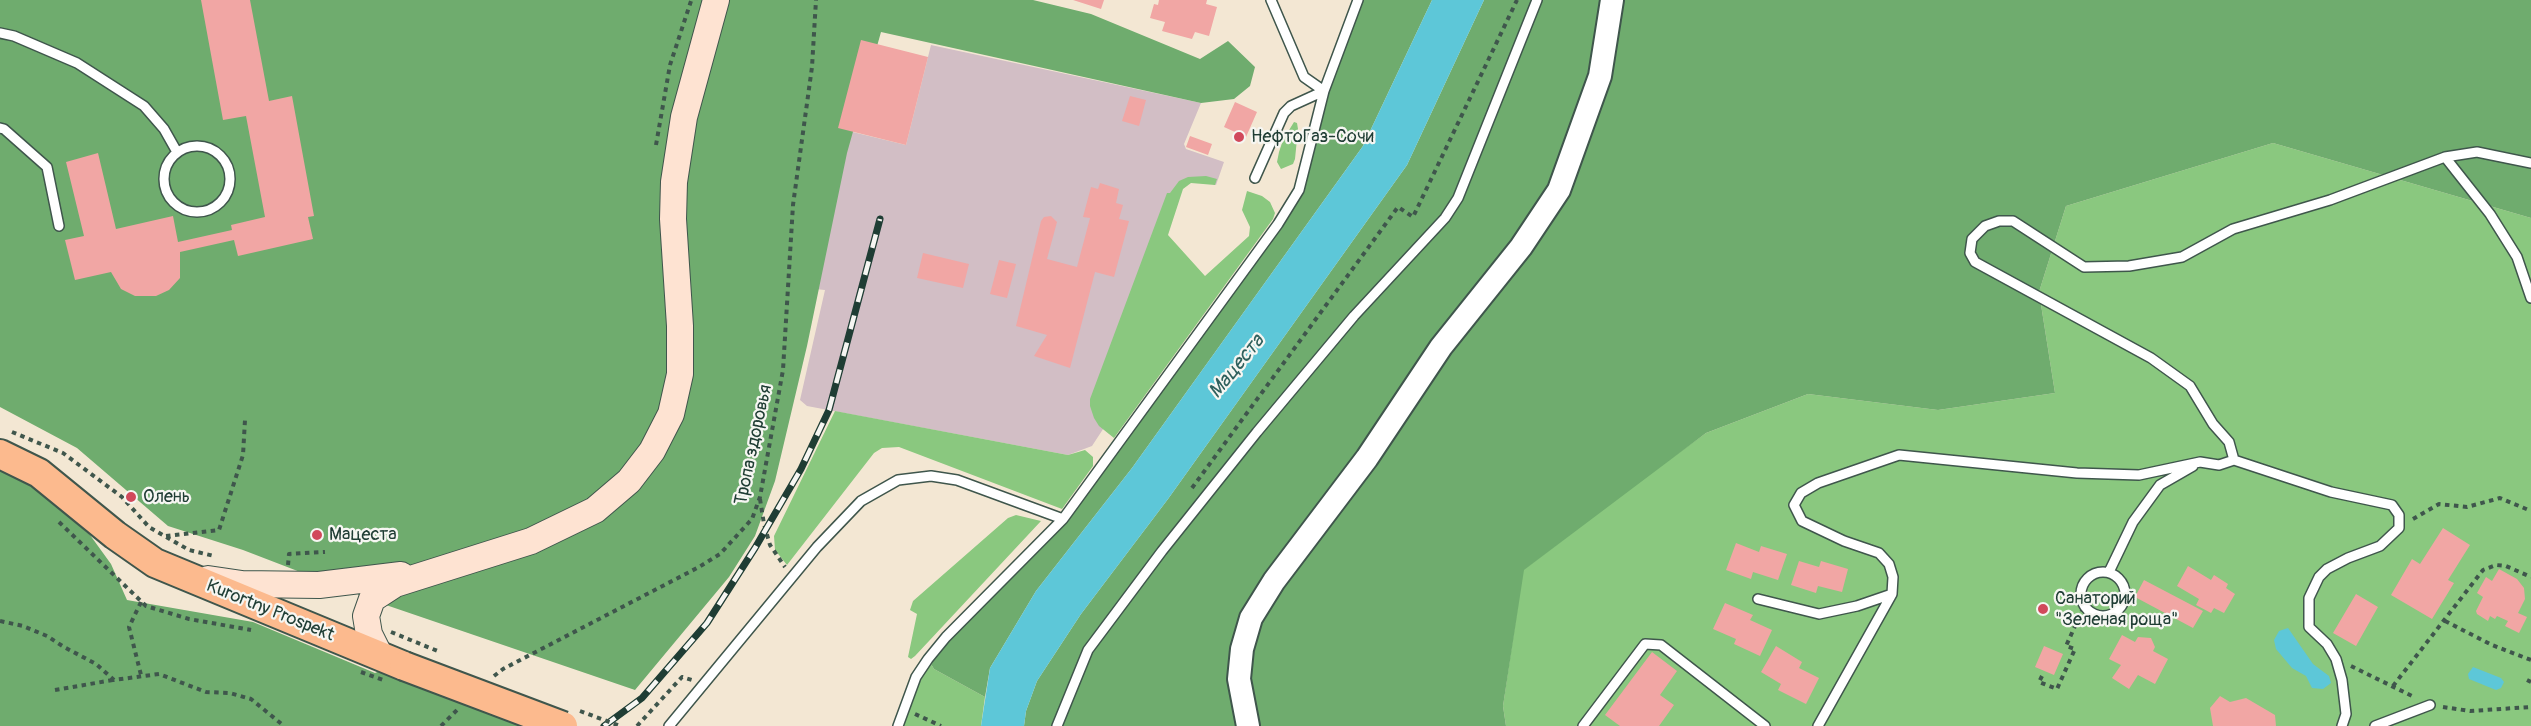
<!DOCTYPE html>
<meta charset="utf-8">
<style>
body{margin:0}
canvas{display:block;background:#f3e7d3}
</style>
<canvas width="2531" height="726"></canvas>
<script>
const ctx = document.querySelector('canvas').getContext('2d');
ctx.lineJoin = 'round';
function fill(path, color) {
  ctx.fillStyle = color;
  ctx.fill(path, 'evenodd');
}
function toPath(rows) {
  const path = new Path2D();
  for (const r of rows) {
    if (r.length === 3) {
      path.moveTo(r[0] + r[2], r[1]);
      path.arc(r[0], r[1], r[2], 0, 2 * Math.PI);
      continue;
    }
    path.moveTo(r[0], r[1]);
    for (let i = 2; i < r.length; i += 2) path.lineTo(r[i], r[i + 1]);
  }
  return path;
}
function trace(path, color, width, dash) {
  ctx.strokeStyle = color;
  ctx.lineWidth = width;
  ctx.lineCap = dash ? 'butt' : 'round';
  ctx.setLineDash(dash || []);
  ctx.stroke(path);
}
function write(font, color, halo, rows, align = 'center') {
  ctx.font = font + ' Pangolin,sans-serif';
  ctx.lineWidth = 4.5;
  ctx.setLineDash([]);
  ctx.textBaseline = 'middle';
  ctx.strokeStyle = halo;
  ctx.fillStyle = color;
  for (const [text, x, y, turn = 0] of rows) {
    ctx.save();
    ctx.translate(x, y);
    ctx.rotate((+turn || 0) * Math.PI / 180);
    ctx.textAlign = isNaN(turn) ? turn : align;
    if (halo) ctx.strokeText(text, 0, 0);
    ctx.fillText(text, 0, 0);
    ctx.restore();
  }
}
fill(toPath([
 [931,45,1201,103,1184,144,1186,149,1224,162,1216,185,1205,182,1190,183,1182,188,1109,420,1092,446,1068,455,807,406,800,400,825,290,815,289,828,126,906,145]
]), '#d2bec5');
fill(toPath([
 [1294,122,1297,123,1298,129,1295,159,1293,164,1281,169,1277,162,1279,152,1283,140],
 [2273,143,2531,218,2531,726,1506,726,1503,706,1523,570,1644,478,1706,433,1808,394,1938,410,2055,393,2039,292,2066,206],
 [1206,176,1217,179,1215,185,1191,183,1183,189,1168,235,1205,276,1249,236,1250,227,1242,210,1247,191,1262,196,1270,202,1275,213,1273,219,1114,438,1099,426,1094,418,1090,406,1090,399,1167,193,1170,193,1179,181,1188,177],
 [835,411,1068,455,1085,450,1093,457,1093,466,1062,509,899,447,882,448,874,453,787,565,775,550,774,536],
 [1016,515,1041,521,915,656,911,659,908,657,917,614,910,610,913,601,1008,518],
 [928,659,934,669,985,697,981,726,898,726]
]), '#8ac87f');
fill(toPath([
 [0,0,1033,0,1091,14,1200,59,1228,41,1255,67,1250,86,1234,99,1201,103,881,32,847,153,807,346,775,481,755,536,729,577,635,690,386,605,243,550,168,526,77,448,0,407],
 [1358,0,1432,0,1363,146,1132,468,1036,591,990,668,985,697,934,669,928,659,1063,519,1299,190,1324,91],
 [1484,0,2531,0,2531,218,2273,143,2066,206,2039,292,2055,393,1938,410,1808,394,1706,433,1524,570,1503,706,1506,726,1024,726,1026,711,1037,681,1081,614,1168,499,1407,165],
 [0,468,17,473,90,535,111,564,127,600,253,622,375,673,380,671,531,726,0,726]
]), '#6fac6e');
fill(toPath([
 [1432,0,1484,0,1407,165,1168,499,1081,614,1037,681,1026,711,1024,726,981,726,990,668,1036,591,1132,468,1363,146],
 [2288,628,2313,664,2329,676,2331,683,2323,689,2312,688,2306,676,2292,668,2276,649,2274,640,2279,631],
 [2473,667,2501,678,2504,682,2501,688,2496,690,2469,679,2468,674]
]), '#5dc7d8');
fill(toPath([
 [201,0,250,0,269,101,292,96,314,216,308,217,313,239,238,256,234,240,180,252,180,278,169,290,156,296,135,296,121,289,111,272,75,280,65,240,84,236,66,162,98,153,116,229,173,216,178,242,232,230,231,225,265,217,246,116,223,120],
 [1073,0,1104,0,1101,9],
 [1159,0,1207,0,1206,4,1217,7,1209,36,1195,32,1192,39,1162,31,1165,22,1150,18,1154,4,1158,5],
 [861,40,928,57,906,145,838,128],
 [1130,96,1146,100,1139,126,1122,121],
 [1235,102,1257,112,1246,137,1224,127],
 [1190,136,1212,144,1208,155,1186,147],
 [1100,183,1119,189,1116,203,1123,205,1119,219,1129,221,1114,277,1095,272,1070,368,1034,356,1047,335,1016,326,1041,221,1044,217,1051,216,1057,222,1047,259,1077,267,1090,218,1083,217,1091,187,1098,189],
 [923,253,969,264,963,288,917,278],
 [999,260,1016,264,1007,298,990,294],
 [2443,528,2470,545,2448,580,2454,583,2432,619,2391,595,2412,559,2420,564],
 [1736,543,1759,552,1761,546,1787,554,1778,580,1753,572,1751,579,1726,570],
 [1799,561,1819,567,1821,561,1848,569,1842,592,1818,586,1816,593,1791,585],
 [2188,566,2211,580,2214,575,2228,584,2226,588,2235,594,2224,613,2214,608,2211,613,2196,605,2199,599,2177,586],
 [2499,569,2517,579,2524,588,2525,599,2518,613,2527,617,2519,633,2505,626,2508,621,2497,616,2495,619,2490,616,2488,621,2477,614,2476,611,2483,597,2477,593,2486,577,2492,581],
 [2144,580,2203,611,2193,628,2135,597],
 [2356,594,2378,607,2356,646,2333,633],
 [1725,603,1753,615,1750,620,1772,630,1760,656,1734,644,1736,639,1713,629],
 [2122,635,2135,642,2138,637,2151,638,2155,647,2153,651,2168,659,2155,684,2138,675,2129,689,2112,678,2121,665,2109,659],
 [1776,646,1802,662,1799,668,1819,678,1806,704,1778,690,1781,684,1761,672],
 [2044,646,2063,654,2054,675,2035,667],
 [1652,652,1677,671,1660,695,1674,705,1659,726,1620,726,1605,715],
 [2220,696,2230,702,2246,698,2275,715,2276,726,2213,726,2210,708]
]), '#f1a6a4');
const service = toPath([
 [1271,0,1304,77,1324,91],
 [0,33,14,36,77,63,144,106,164,129,177,152],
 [0,128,4,129,47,167,59,226],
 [197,179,33],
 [2445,157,2490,214,2517,257,2531,298],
 [1255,178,1284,113,1291,106,1324,91],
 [2109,572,2133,522,2160,485,2193,466],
 [2103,594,22],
 [1758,599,1819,614,1857,606,1892,594,1893,577,1889,564,1879,553,1844,541,1802,521,1794,505,1801,493,1818,483,1899,455,2077,473,2139,475,2200,462,2219,465,2234,460],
 [669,726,817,547,861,501,898,480,931,476,957,480,1063,519],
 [898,726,916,677,928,659,946,637,1063,519,1278,224,1299,190,1324,91,1358,0],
 [1057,726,1088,650,1162,551,1257,432,1354,316,1445,218,1458,198,1537,0],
 [1583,726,1645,644,1661,645,1765,726],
 [1818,726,1892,594],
 [2342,726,2346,714,2342,680,2336,659,2327,644,2309,627,2309,598,2319,577,2327,569,2348,558,2380,546,2399,528,2399,515,2392,505,2331,492,2234,460,2229,442,2213,424,2190,386,2151,358,1975,262,1970,253,1972,239,1985,226,1999,221,2013,221,2084,267,2129,266,2182,257,2233,229,2330,200,2445,157,2477,152,2531,163],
 [2375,726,2430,705]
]);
const tertiary = toPath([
 [1248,726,1239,679,1242,649,1251,618,1274,581,1367,458,1441,347,1521,247,1559,190,1600,76,1612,0]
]);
const secondary = toPath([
 [208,579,242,584,319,585,401,575],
 [379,654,369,634,366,616,372,599,395,584,531,541,595,510,629,481,652,451,671,414,680,374,680,326,673,219,674,182,684,117,716,0]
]);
const primary = toPath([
 [0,454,39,473,115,535,155,563,404,666]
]);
trace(service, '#3f564c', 12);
trace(tertiary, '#3f564c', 26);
trace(secondary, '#3f564c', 28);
trace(primary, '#3f564c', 32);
trace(toPath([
 [656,145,670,65,691,1],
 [12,432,63,453,122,497,149,527,189,550,214,556],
 [1192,488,1398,207,1413,217,1517,0],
 [760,499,764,524,770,545,785,567],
 [2413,519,2439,504,2467,507,2500,498,2531,511],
 [59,522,146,606,189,619,251,630],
 [166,536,219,530,243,455,245,420],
 [288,565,289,554,325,552],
 [141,602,129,627,141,675],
 [0,621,23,626,47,636,64,647,96,664,114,680,159,674,206,692,230,693,251,699,284,726],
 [2445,621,2492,645,2531,660],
 [2351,666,2414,697],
 [494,676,503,669,699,567,720,554,752,519,760,497,783,370,793,205,812,67,816,0],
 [2042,676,2039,682,2057,689,2075,649,2066,646,2085,604],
 [2527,680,2531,682],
 [2393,686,2483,570,2496,565,2506,566,2531,577],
 [55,690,113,680],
 [2443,707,2470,711,2531,707],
 [915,714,941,726],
 [441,726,457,710],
 [637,726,682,677,692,680]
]), '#3f564c', 4, [4.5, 4.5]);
trace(service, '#fff', 9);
trace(tertiary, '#fff', 22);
trace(secondary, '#fee3d2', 26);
trace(primary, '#fcba8e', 28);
const rail = toPath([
 [604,726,642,698,707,623,755,548,801,469,829,410,880,219]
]);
trace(rail, '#1f3d34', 7);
trace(rail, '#f6f6f2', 4.5, [14]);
const primaryBridge = toPath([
 [404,666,563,726]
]);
trace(primaryBridge, '#3f564c', 32, []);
trace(toPath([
 [391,632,440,652],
 [361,672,386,681],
 [580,711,620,726]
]), '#3f564c', 4, [4.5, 4.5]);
trace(primaryBridge, '#fcba8e', 28);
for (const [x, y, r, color] of [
 [1239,137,6,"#d1495b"],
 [131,497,6,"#d1495b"],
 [317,535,6,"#d1495b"],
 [2043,609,6,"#d1495b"]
]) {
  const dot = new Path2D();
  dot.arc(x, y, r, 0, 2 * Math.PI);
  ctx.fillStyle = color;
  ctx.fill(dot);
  trace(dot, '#f6f6f2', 2);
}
write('18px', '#1f3d34', '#f6f6f2', [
 ["НефтоГаз-Сочи",1251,137],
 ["Олень",143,497],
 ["Мацеста",329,535],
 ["Санаторий",2055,599],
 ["\"Зеленая роща\"",2055,620]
], 'left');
write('18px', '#1f3d34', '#f6f6f2', [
 ["Тропа здоровья",754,445,-78],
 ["Kurortny Prospekt",270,611,22]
]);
write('italic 20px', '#2e605d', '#f6f6f2', [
 ["Мацеста",1237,367,-51]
]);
</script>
